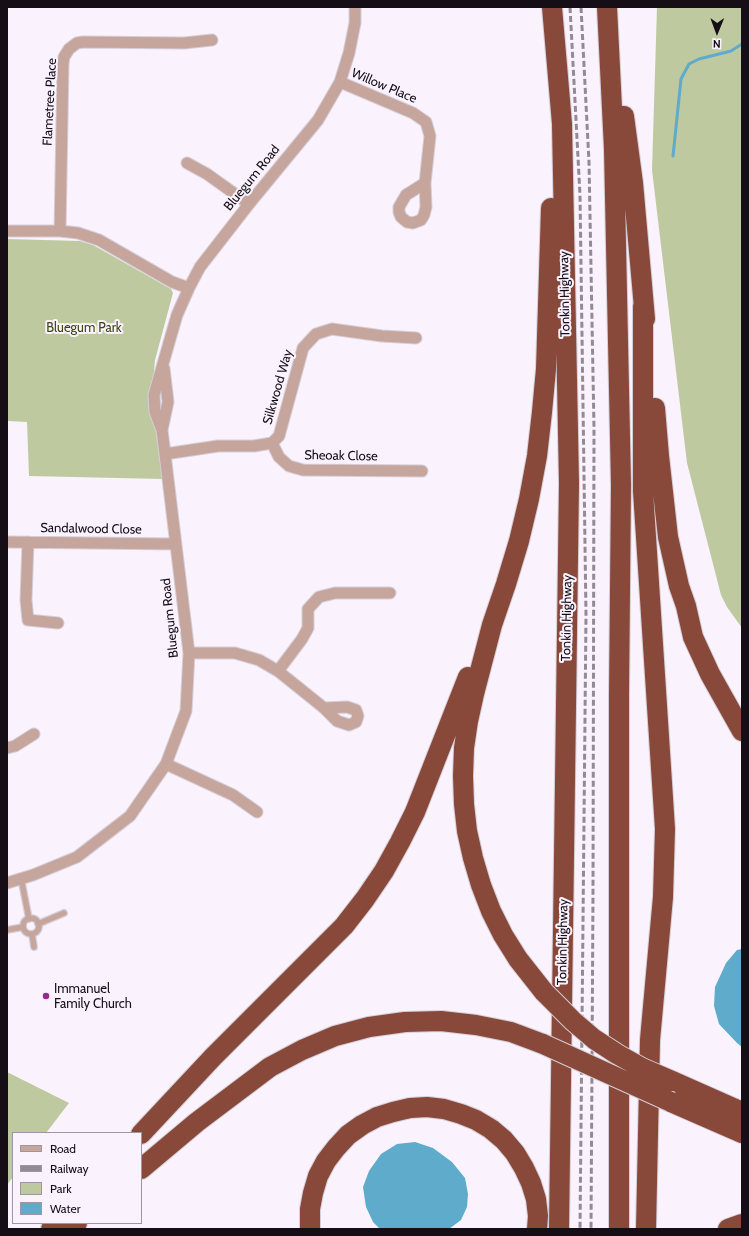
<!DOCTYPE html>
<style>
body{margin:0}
#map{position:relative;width:749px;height:1236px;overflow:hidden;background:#faf2fd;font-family:Cabin,sans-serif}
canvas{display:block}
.frame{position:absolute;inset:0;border:8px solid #150e17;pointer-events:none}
.legend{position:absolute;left:12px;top:1132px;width:130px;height:92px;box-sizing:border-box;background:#faf2fd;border:1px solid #9e97a1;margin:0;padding:5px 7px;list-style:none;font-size:12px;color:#150e17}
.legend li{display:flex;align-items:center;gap:8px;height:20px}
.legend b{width:20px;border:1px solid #9e97a1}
.north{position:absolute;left:697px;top:12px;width:40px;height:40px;-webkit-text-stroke:3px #faf2fd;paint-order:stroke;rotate:181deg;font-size:11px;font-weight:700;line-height:16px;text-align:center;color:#150e17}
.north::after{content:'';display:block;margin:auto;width:14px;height:18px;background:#150e17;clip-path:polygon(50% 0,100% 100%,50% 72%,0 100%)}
</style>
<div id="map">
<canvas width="749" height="1236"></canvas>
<div class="frame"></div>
<ul class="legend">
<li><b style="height:5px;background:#c6a59d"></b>Road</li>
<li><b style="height:5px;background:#928b95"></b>Railway</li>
<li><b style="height:11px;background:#bfc9a0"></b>Park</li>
<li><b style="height:11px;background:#5eabcb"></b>Water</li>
</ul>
<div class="north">N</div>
</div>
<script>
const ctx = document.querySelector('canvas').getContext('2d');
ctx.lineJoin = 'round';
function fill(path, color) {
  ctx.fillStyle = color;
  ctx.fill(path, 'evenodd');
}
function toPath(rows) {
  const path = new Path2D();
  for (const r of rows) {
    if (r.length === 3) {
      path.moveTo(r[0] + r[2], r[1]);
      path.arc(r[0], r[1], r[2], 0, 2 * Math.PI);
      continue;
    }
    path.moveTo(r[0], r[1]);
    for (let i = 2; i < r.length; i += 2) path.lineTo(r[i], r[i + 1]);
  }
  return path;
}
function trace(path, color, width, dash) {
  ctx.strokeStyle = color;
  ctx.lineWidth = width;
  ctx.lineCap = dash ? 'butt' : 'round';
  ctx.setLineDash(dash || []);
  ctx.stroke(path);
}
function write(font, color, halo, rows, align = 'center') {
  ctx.font = font + ' Cabin,sans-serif';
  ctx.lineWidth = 4;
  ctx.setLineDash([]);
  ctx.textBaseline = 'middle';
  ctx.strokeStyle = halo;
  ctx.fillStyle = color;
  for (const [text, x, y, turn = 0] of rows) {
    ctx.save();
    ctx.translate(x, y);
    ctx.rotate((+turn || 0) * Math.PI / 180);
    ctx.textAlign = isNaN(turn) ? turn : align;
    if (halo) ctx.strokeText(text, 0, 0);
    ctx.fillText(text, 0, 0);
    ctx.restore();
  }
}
fill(toPath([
 [657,7,742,7,742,628,727,607,721,595,687,463,652,170],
 [7,239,80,241,93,245,171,289,173,293,155,360,151,406,154,419,163,479,29,476,27,422,7,421],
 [7,1072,69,1103,46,1133,13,1133,13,1177,7,1185]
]), '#bfc9a0');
fill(toPath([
 [742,949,742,1047,737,1043,719,1024,714,1006,715,987,726,963,737,950],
 [415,1142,433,1148,452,1162,465,1178,468,1194,467,1207,461,1220,449,1229,380,1229,373,1222,366,1207,363,1187,369,1171,381,1154,397,1144]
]), '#5eabcb');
trace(toPath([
 [673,156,681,79,689,64,699,59,731,51,742,44]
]), '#5eabcb', 3);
const lane = toPath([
 [21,878,29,919],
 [31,926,8],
 [38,924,64,913],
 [7,930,23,927],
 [32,934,34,947]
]);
const street = toPath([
 [340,82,413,113,426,122,430,136,425,183,426,207,424,215,421,220,413,223,407,222,401,217,399,212,399,207,406,195,425,183],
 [187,163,207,174,249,204],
 [7,231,60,231,78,233,99,240,172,282,189,288],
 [60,231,63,64,64,57,69,49,77,43,83,42,184,43,212,40],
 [162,430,168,402,164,368],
 [272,443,279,457,289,466,303,470,422,471],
 [165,454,218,446,254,446,272,443,279,436,303,348,316,334,332,329,382,336,416,338],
 [7,542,175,544],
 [28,542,26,600,28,620,58,623],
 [189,653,235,653,259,660,278,671,324,708,347,707,356,710,358,716,356,722,349,725,337,721,324,708],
 [278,671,302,639,308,628,308,609,319,597,335,593,390,593],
 [7,748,15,746,34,734],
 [166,764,233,795,257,812],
 [7,883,33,875,77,857,130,816,166,764,186,711,189,653,165,454,162,430,155,412,154,395,177,315,189,288,200,267,249,204,318,120,340,82,349,53,355,23,355,7]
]);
const highway = toPath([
 [552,7,562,124,569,483,559,1229],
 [607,7,614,149,621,485,619,695,619,1229],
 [624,116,633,183,645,319],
 [643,306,643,491,665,829,663,897,650,1040,646,1229],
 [655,408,659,456,668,537,679,586,686,606,693,637,710,674,742,731],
 [544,992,518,959,503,935,491,911,481,885,473,858,467,831,464,804,463,776,464,748,468,721,474,694,492,625,506,584,519,541,529,499,537,456,542,412,546,369,551,208],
 [672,1081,742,1112],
 [671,1102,742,1133],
 [141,1134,213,1057,344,926,365,899,384,871,400,842,415,812,468,677],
 [141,1169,197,1122,270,1067,302,1050,335,1036,369,1027,405,1022,441,1021,476,1025,511,1032,543,1044],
 [51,1229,57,1223],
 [71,1229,77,1223],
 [310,1229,310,1209,313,1193,318,1176,326,1161,336,1148,348,1135,362,1125,377,1117,393,1112,410,1108,427,1107,444,1109,461,1114,476,1120,491,1129,504,1140,515,1153,524,1168,531,1183,536,1199,538,1216,537,1229],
 [728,1229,742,1224]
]);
trace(lane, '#d5ced8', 8);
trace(street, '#d5ced8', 13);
trace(highway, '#d5ced8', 22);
trace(lane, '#c6a59d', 5.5);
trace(street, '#c6a59d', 11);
trace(highway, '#88493a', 20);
trace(toPath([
 [570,7,580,195,586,615,580,1229],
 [581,7,589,162,594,428,593,896,591,1229]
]), '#928b95', 3, [6, 3]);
const highwayBridge = toPath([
 [544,992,573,1021,594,1039,617,1054,642,1068,672,1081],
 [543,1044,671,1102]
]);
trace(highwayBridge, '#d5ced8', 22, []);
trace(highwayBridge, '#88493a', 20);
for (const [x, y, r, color] of [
 [46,996,4,"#992a8a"]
]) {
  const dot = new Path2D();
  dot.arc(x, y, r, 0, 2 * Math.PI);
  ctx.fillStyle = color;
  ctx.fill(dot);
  trace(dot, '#faf2fd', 1.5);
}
write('13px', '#150e17', '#faf2fd', [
 ["Willow Place",384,86,23],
 ["Flametree Place",50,102,-87],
 ["Bluegum Road",252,178,-51],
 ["Tonkin Highway",565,294,-91],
 ["Silkwood Way",278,387,-74],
 ["Sheoak Close",341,456,1],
 ["Sandalwood Close",91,529,1],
 ["Bluegum Road",170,618,-96],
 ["Tonkin Highway",567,618,-89],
 ["Tonkin Highway",563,942,-89]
]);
write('13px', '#3d4514', '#faf2fd', [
 ["Bluegum Park",84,328]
]);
write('13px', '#150e17', '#faf2fd', [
 ["Immanuel",54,989],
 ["Family Church",54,1004]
], 'left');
</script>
